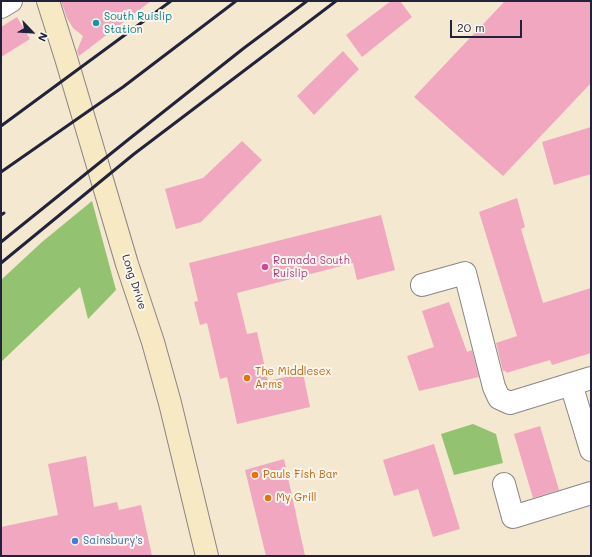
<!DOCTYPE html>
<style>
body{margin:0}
#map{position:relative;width:592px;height:557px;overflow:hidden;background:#f4e8d0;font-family:Mali,sans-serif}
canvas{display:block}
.frame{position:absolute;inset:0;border:2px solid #22223b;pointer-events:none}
.north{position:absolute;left:12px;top:12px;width:40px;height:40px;-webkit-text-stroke:3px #fbf7ec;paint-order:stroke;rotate:115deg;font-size:11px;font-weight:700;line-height:16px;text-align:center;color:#22223b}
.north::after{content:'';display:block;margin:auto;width:14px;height:18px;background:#22223b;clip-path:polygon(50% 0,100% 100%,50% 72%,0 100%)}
.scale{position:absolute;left:450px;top:20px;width:72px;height:18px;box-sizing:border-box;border:2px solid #22223b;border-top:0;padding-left:5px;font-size:12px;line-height:14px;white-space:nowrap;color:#22223b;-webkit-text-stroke:3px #fbf7ec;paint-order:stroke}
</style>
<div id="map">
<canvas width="592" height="557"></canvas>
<div class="frame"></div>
<div class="north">N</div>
<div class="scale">20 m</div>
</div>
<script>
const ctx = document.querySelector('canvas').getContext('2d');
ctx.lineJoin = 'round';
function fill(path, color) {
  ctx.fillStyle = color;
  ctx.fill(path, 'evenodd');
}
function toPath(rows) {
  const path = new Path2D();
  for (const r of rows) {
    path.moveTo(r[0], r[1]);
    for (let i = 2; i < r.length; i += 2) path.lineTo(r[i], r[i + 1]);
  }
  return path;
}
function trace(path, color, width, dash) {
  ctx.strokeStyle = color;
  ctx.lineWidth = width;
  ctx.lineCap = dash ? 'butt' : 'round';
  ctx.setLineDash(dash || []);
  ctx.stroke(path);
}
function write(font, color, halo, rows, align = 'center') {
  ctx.font = font + ' Mali,sans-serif';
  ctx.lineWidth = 4;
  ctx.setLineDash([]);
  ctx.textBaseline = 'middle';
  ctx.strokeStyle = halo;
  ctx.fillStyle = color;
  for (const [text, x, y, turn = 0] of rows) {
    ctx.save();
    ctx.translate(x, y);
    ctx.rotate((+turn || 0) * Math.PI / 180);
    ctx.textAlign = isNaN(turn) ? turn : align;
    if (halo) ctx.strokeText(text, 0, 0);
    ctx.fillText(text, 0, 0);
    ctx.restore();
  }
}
fill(toPath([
 [92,201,116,290,88,319,80,287,1,362,1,280,42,242],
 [473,424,496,434,503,463,454,475,441,434]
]), '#93c271');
fill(toPath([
 [61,1,151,1,79,56,77,51,83,36,73,28,67,18],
 [391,1,400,1,412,17,362,57,346,35],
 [505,1,591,1,591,83,503,176,414,97],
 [17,17,30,39,1,57,1,27],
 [343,51,359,69,314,115,297,96],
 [591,127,591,174,554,185,542,142],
 [242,141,262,160,201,222,176,229,165,189,203,178],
 [517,198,525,227,521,229,543,303,591,288,591,353,552,365,550,360,506,373,506,371,503,371,496,343,517,336,479,212],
 [381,215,395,270,357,280,353,263,237,293,247,334,257,332,268,381,303,373,310,407,237,424,227,377,220,379,207,323,200,325,194,302,198,301,189,263],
 [449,302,467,352,472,350,479,377,419,391,407,356,434,347,422,311],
 [540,426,559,490,533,498,514,434],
 [434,444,460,529,433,537,418,489,394,496,383,460],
 [86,456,94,507,117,502,119,510,141,505,152,556,1,556,1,527,58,515,48,464],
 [284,459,305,556,266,556,245,470]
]), '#f1a7c0');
const street = toPath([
 [1,7,11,1],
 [422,285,465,273,494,387,499,398,510,403,591,378],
 [571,384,591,450],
 [504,484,513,517,591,493]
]);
const secondary = toPath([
 [48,1,66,58,127,264,153,342,170,403,207,556]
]);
trace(street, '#8b8586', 24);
trace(secondary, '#8b8586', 24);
trace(street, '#fff', 22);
trace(secondary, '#f6e9c3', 22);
trace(toPath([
 [1,126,171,1],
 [1,172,123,87,236,1],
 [1,215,4,213],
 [1,242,129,139,244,48,307,1],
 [1,263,134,154,336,1]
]), '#22223b', 3);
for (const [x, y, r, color] of [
 [96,23,4,"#0f9aa8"],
 [265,267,4,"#d1479c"],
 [247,378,4,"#e8710a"],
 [255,475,4,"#e8710a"],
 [268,498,4,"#e8710a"],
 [75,541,4,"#3f7fe0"]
]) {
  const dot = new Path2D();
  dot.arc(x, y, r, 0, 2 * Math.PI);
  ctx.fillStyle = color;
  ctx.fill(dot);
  trace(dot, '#fbf7ec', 1.5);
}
write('11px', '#0d838f', '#fbf7ec', [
 ["South Ruislip",104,17],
 ["Station",104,30]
], 'left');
write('11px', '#b23c85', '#fbf7ec', [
 ["Ramada South",273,261],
 ["Ruislip",273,274]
], 'left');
write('11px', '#22223b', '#fbf7ec', [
 ["Long Drive",134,282,72]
]);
write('11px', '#c56008', '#fbf7ec', [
 ["The Middlesex",255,372],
 ["Arms",255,385],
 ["Pauls Fish Bar",263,475],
 ["My Grill",276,498]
], 'left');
write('11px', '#366cbe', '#fbf7ec', [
 ["Sainsbury's",83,541]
], 'left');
</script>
